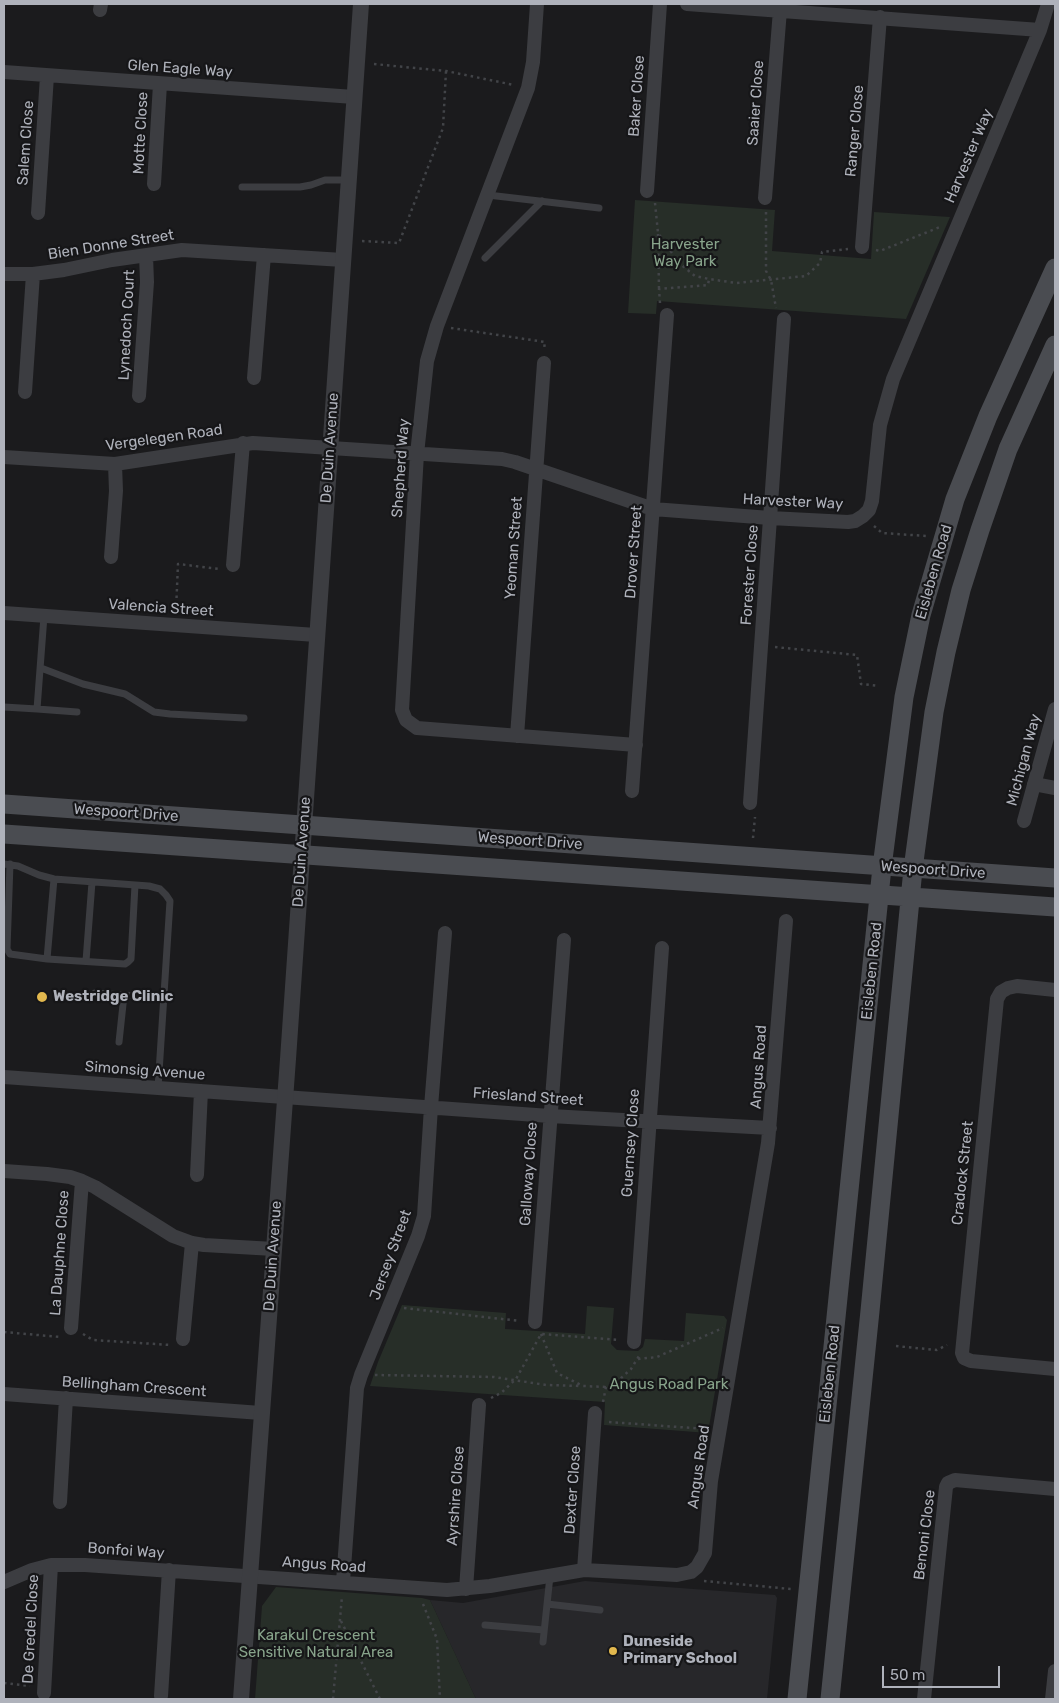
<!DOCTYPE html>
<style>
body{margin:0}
#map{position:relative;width:1059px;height:1703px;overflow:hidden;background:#1b1b1d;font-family:Rubik,sans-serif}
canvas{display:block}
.frame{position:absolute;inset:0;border:5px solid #afb2bb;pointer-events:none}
.scale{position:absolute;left:882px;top:1666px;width:118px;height:22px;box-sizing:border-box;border:2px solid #afb2bb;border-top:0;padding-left:6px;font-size:15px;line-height:18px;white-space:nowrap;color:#afb2bb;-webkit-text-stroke:4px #161618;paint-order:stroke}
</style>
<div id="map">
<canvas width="1059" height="1703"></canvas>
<div class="frame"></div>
<div class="scale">50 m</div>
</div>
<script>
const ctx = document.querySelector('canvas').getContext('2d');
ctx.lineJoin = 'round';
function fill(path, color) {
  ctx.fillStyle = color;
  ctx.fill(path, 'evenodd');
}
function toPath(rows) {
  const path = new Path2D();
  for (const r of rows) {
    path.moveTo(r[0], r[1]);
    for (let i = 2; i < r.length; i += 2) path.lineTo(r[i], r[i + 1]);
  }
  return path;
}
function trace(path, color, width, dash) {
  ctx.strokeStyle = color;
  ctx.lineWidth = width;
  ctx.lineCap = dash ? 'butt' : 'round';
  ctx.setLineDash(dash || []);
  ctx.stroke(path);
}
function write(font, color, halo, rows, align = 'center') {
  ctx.font = font + ' Rubik,sans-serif';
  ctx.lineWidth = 4.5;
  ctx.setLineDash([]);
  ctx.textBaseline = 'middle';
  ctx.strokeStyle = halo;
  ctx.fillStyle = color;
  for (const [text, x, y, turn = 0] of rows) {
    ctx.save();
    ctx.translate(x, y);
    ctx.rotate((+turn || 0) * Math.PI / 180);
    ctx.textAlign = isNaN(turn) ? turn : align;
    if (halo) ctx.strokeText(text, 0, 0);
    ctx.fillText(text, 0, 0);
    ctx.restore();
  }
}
fill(toPath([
 [585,1581,775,1595,777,1598,767,1699,476,1699,430,1600,463,1603]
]), '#27272a');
fill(toPath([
 [635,200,775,210,772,251,871,259,874,212,950,217,906,319,657,301,656,314,628,313],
 [402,1305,506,1313,505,1329,585,1334,587,1306,614,1308,611,1344,617,1350,638,1351,643,1347,645,1339,684,1341,686,1313,724,1316,727,1320,708,1433,604,1425,605,1402,370,1386,378,1362],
 [276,1587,422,1598,430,1600,476,1699,255,1699,262,1606]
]), '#272e28');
trace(toPath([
 [374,64,446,71,514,85],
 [655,203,658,233,679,263,695,276,709,279,736,283,806,276,820,263,822,252,848,249],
 [766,212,766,271,771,280,776,308],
 [658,234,659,289],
 [362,241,399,243,443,128,446,71],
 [876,250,880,251,940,227],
 [660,303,659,289,708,285,709,279],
 [451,328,545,342,544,349],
 [874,526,882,533,926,536],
 [176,611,178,564,220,569],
 [775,647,857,655,861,684,879,686],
 [753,838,755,817],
 [404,1308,520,1321],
 [4,1332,60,1337],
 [83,1334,93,1340,171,1345],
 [541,1334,557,1373,583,1386,606,1387],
 [896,1346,937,1350,947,1345],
 [638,1359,657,1357,723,1328],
 [375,1375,494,1377,546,1385,582,1386],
 [491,1398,501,1393,516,1379,541,1334,620,1340],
 [603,1402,606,1387,620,1379,631,1369,639,1356],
 [609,1422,706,1429],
 [704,1581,791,1589],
 [423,1604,437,1639,440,1699],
 [341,1621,380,1699],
 [4,1683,30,1686],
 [333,1699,342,1596]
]), '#424448', 2.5, [2.5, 4]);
trace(toPath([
 [242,187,300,187,311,185,325,180,348,180],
 [488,195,599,208],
 [485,258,542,201],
 [41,668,83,684,125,694,154,712,170,714,244,718],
 [4,707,37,709,44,616],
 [37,709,77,712],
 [4,864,18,866,39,875,54,879,149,886,160,889,166,895,170,901,158,1088],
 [10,864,7,949,10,954,47,959,125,964,128,962,131,959,135,885],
 [47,959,54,879],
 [86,961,92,882],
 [95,993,164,998],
 [119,1042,124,995],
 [547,1604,600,1610],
 [485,1625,544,1630],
 [543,1642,550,1576]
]), '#3c3d41', 7);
trace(toPath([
 [537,4,533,62,528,88,437,326,427,361,417,454,402,710,406,720,417,728,636,745],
 [687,4,1040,30],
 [100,10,101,4],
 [4,72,354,97],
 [154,184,160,84],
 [647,191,660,4],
 [765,198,780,10],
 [38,213,47,76],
 [862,247,880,17],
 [4,274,33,274,64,270,112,260,182,250,343,260],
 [254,378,264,255],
 [25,392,33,274],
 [139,396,147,282,146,255],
 [4,457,115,464,253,443,502,459,515,462,653,509,770,518,848,522,855,521,863,516,869,510,872,501,880,425,893,379,1040,30,1048,4],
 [111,557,116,491,115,464],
 [233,565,243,443],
 [4,613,316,635],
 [517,736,544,363],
 [1034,784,1055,788],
 [632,791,667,315],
 [750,803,784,319],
 [1024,821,1055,709],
 [1055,990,1017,986,1008,988,1001,992,997,999,962,1353,964,1358,971,1361,1055,1369],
 [4,1077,550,1116,770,1128],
 [4,1171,47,1174,70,1177,82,1181,95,1187,173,1236,192,1243,204,1245,274,1249],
 [197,1175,201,1091],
 [535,1322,564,940],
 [71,1328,82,1181],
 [183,1339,192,1243],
 [634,1342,662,948],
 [4,1394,261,1413],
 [60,1502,66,1398],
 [584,1570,595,1413],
 [4,1582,32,1570,51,1565,85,1565,447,1590,490,1586,584,1570,677,1575,691,1572,697,1567,705,1553,711,1481,768,1143,786,921],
 [343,1582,357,1388,361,1375,418,1236,424,1216,431,1107,445,933],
 [466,1589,479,1405],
 [44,1693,51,1565],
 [161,1696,169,1570],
 [924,1699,946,1487,948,1483,955,1480,1055,1489],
 [1052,1699,1055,1671]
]), '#3c3d41', 14);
trace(toPath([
 [241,1699,288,1059,361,4]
]), '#3c3d41', 16);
trace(toPath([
 [4,804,1055,878],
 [4,834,1055,907],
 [797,1699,882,867,904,697,921,615,955,499,988,416,1055,268],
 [830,1699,870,1311,913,869,934,712,946,652,961,590,980,530,1008,449,1055,345]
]), '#4a4c51', 19);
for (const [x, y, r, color] of [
 [42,997,6,"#e2b84e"],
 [613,1651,5,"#e2b84e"]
]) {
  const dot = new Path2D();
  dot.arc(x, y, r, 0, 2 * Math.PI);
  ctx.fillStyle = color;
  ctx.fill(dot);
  trace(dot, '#161618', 2);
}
write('15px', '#afb2bb', '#161618', [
 ["Glen Eagle Way",180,69,4],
 ["Baker Close",637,96,-86],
 ["Saaier Close",756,103,-86],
 ["Ranger Close",855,131,-85],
 ["Motte Close",141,133,-87],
 ["Salem Close",26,143,-86],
 ["Harvester Way",969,156,-67],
 ["Bien Donne Street",111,245,-9],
 ["Lynedoch Court",127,325,-87],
 ["Vergelegen Road",164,438,-8],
 ["De Duin Avenue",330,448,-86],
 ["Shepherd Way",401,468,-86],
 ["Harvester Way",793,502,3],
 ["Yeoman Street",514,548,-86],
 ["Drover Street",634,552,-86],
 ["Eisleben Road",934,572,-74],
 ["Forester Close",750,575,-86],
 ["Valencia Street",161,608,4],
 ["Michigan Way",1024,760,-75],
 ["Wespoort Drive",126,813,4],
 ["Wespoort Drive",530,841,4],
 ["De Duin Avenue",302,852,-86],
 ["Wespoort Drive",933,870,4],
 ["Eisleben Road",872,971,-84],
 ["Angus Road",759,1067,-86],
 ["Simonsig Avenue",145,1071,4],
 ["Friesland Street",528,1097,4],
 ["Guernsey Close",631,1143,-86],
 ["Cradock Street",963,1173,-84],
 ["Galloway Close",529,1174,-86],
 ["La Dauphne Close",60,1253,-86],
 ["Jersey Street",391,1255,-70],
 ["De Duin Avenue",273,1256,-86],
 ["Eisleben Road",830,1374,-84],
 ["Bellingham Crescent",134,1387,4],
 ["Angus Road",699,1467,-82],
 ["Dexter Close",573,1490,-86],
 ["Ayrshire Close",456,1496,-86],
 ["Benoni Close",925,1535,-83],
 ["Bonfoi Way",126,1551,4],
 ["Angus Road",324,1565,4],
 ["De Gredel Close",31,1629,-87]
]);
write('15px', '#88a48b', '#161618', [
 ["Harvester",685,245],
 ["Way Park",685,262],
 ["Angus Road Park",669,1385],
 ["Karakul Crescent",316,1636],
 ["Sensitive Natural Area",316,1653]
]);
write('bold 15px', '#afb2bb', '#161618', [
 ["Westridge Clinic",53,997],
 ["Duneside",623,1642],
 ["Primary School",623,1659]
], 'left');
</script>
